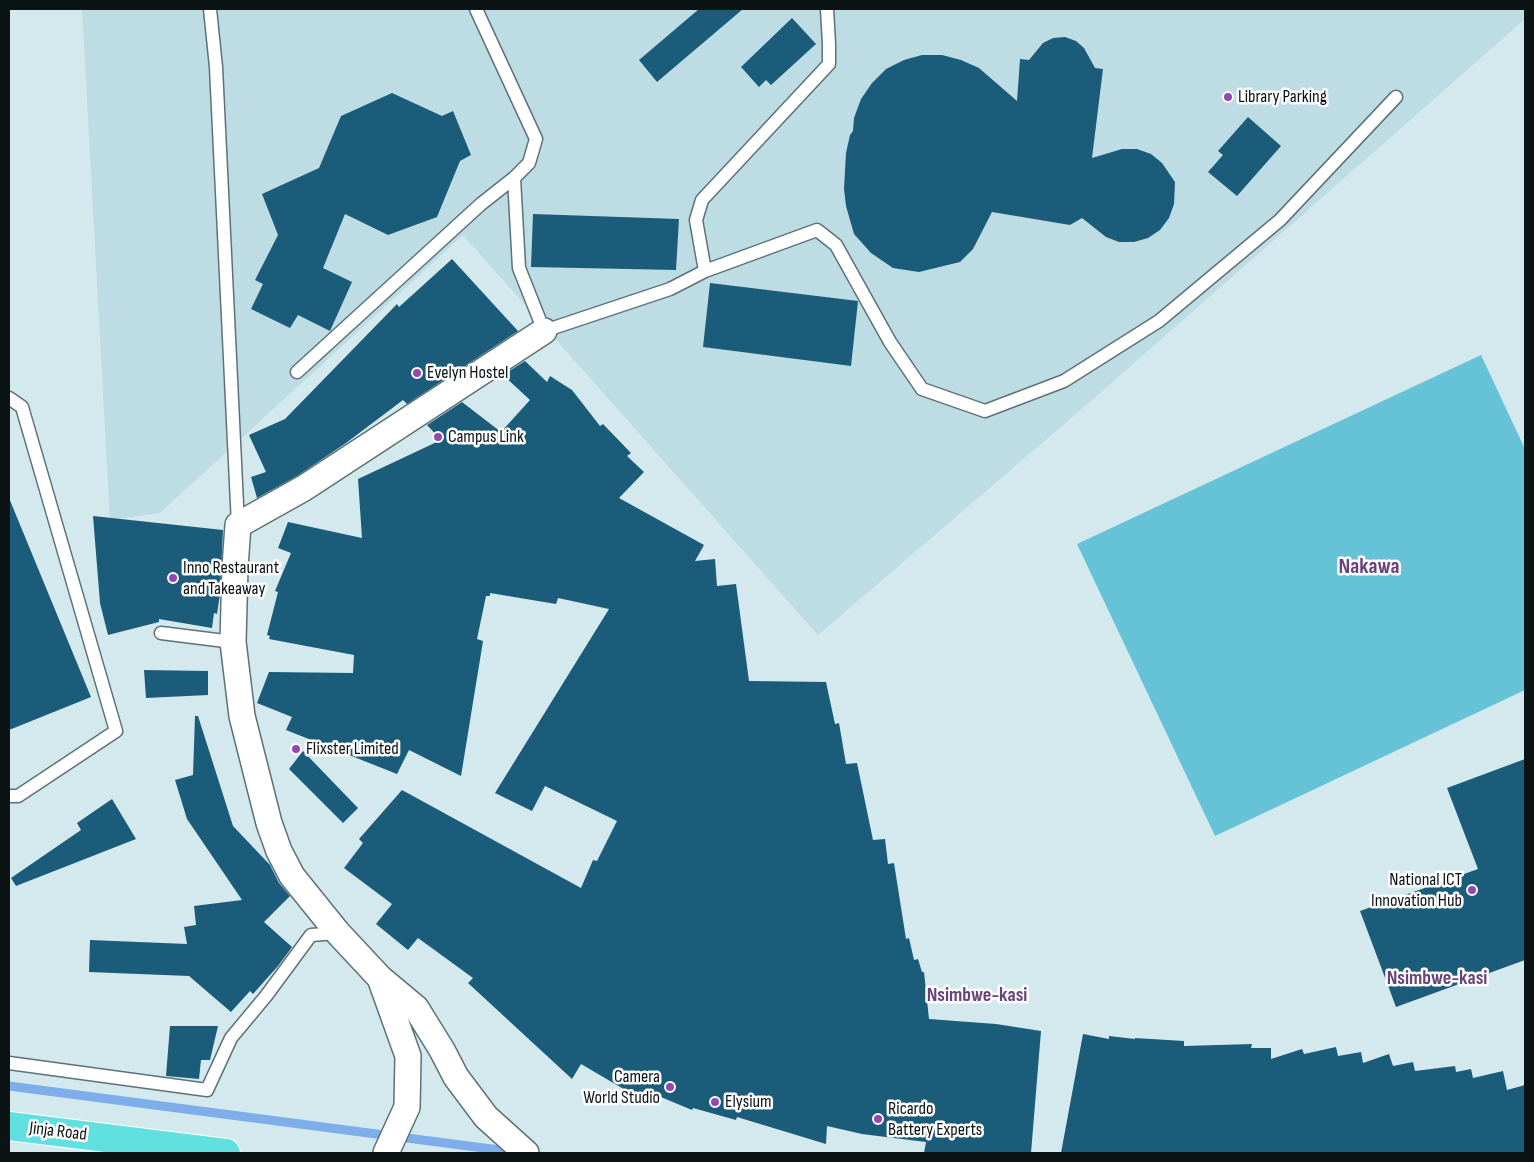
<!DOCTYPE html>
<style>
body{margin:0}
#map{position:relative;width:1534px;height:1162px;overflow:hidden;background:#d3e9ee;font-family:"Sofia Sans Condensed",sans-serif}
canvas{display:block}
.frame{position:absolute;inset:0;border:10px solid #0c1315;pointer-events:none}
</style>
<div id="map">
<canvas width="1534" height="1162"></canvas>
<div class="frame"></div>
</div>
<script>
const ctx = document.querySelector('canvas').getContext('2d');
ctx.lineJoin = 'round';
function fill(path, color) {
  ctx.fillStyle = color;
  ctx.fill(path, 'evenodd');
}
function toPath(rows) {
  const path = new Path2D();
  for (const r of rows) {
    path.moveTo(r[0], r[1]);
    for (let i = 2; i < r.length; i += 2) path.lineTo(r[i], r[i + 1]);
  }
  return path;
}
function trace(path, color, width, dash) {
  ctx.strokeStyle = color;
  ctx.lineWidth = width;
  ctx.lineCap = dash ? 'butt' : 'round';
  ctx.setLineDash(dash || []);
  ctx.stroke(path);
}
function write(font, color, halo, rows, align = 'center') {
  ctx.font = font + ' "Sofia Sans Condensed",sans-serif';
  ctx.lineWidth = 5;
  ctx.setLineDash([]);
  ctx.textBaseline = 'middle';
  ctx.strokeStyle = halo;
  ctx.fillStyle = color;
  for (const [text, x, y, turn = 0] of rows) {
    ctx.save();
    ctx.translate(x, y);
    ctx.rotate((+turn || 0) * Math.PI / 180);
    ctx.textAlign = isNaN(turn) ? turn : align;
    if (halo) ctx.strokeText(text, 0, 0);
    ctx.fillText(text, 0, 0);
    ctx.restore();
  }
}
fill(toPath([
 [82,9,1525,9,1525,19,1091,401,818,635,463,235,160,513,110,520]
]), '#bedce4');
fill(toPath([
 [1481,355,1525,449,1525,690,1215,836,1077,544]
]), '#66c3d7');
trace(toPath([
 [9,1086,499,1150,513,1153]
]), '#7daee9', 9);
fill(toPath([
 [699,9,743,9,657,82,639,60],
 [792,18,816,44,771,85,766,80,759,87,741,67],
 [1065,37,1076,41,1084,48,1095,68,1103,69,1092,158,1122,149,1137,149,1151,154,1162,163,1175,182,1174,204,1169,218,1160,230,1148,238,1134,242,1119,242,1106,237,1082,218,1070,225,992,212,973,249,960,262,919,272,893,268,871,253,854,234,846,206,844,189,846,153,850,135,853,131,854,118,861,99,872,83,886,69,904,60,922,55,942,55,961,60,979,68,1017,101,1020,59,1029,60,1043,43,1053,38],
 [392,93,442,116,453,111,471,155,460,161,437,217,388,235,345,214,323,268,352,282,330,331,298,315,290,328,251,309,263,284,255,280,278,235,262,194,319,168,341,116],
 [1248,117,1281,146,1237,196,1208,172,1223,155,1218,151],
 [533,214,679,219,676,270,531,267],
 [452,259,518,331,407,404,403,400,346,443,297,476,257,498,251,477,266,472,249,435,285,419,397,304,399,307],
 [710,283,858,301,851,366,703,347],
 [525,361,547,382,550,376,572,390,600,426,603,424,631,453,627,456,644,472,619,498,704,545,695,561,715,559,717,586,736,584,749,681,826,682,835,724,839,723,846,764,857,763,873,840,885,839,888,864,894,863,906,939,909,938,914,960,918,959,922,972,924,972,929,1019,996,1024,1041,1031,1031,1153,924,1153,926,1142,862,1134,827,1126,826,1144,737,1117,736,1120,693,1108,692,1110,644,1090,639,1098,581,1064,572,1079,468,983,473,978,418,938,408,950,376,924,392,904,344,868,363,843,359,839,402,790,581,888,593,860,597,861,617,821,545,786,532,811,495,793,609,609,558,598,556,604,490,593,490,596,486,596,477,639,483,641,461,776,409,750,397,774,286,730,292,717,257,703,269,672,353,673,354,655,269,639,270,636,267,635,278,592,275,591,291,553,278,548,288,522,362,538,358,479,441,440,427,425,462,402,501,432,530,400,503,375],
 [9,498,91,697,9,730],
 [93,516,223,530,220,594,217,614,214,613,212,628,159,619,159,622,108,635,100,603],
 [144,670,208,671,208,695,146,698],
 [195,716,198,716,233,826,270,865,279,883,290,896,264,922,292,947,278,966,253,994,250,991,231,1012,189,976,89,972,90,940,187,944,184,927,196,925,194,906,242,900,187,819,175,780,193,775],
 [303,751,358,808,343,823,289,769],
 [1525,759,1525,960,1396,1007,1360,911,1478,869,1447,788],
 [112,799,136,839,16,886,11,878,81,830,77,823],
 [170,1026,218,1026,210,1060,201,1060,199,1079,166,1076],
 [1083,1034,1109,1039,1109,1036,1135,1039,1135,1038,1184,1041,1184,1046,1252,1044,1251,1048,1271,1048,1271,1059,1302,1049,1304,1054,1336,1047,1338,1056,1361,1052,1363,1063,1389,1054,1393,1066,1413,1062,1415,1071,1455,1066,1456,1072,1471,1069,1473,1078,1503,1071,1507,1090,1525,1085,1525,1153,1061,1153]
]), '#1b5c7b');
const service = toPath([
 [210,9,216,67,238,525],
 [514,178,519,268,544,331,670,289,705,271,817,230,836,245,890,342,922,389,985,411,1064,381,1159,321,1280,220,1396,97],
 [705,271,696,220,702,200,829,64,829,44,827,9],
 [297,372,481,204,514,178,529,163,536,139,476,9],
 [9,398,22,407,116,731,18,796,9,796],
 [161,633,233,642],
 [9,1063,207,1090,231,1038,266,996,311,935,338,933]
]);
const minor = toPath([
 [380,978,408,1056,407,1107,386,1153],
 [526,1153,486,1117,456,1077,442,1050,416,1008,380,978,338,933,292,876,279,851,269,823,242,716,233,642,235,567,238,525,304,488,544,331]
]);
const trunk = toPath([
 [9,1126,226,1153]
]);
trace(service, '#5e7276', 15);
trace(minor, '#5e7276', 28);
trace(trunk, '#fff', 30);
trace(service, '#fff', 12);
trace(minor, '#fff', 25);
trace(trunk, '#60e0df', 28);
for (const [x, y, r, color] of [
 [1228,97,5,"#9446b7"],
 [417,373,5,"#9446b7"],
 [438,437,5,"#9446b7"],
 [173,578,5,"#9446b7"],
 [296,749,5,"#9446b7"],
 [1472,890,5,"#9446b7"],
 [670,1087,5,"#9446b7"],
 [715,1102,5,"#9446b7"],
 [878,1119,5,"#9446b7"]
]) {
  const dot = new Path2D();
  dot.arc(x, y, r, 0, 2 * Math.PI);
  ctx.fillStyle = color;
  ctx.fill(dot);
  trace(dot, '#fff', 2);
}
write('18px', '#0c1315', '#fff', [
 ["Library Parking",1238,97],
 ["Evelyn Hostel",427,373],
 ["Campus Link",448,437],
 ["Inno Restaurant",183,568],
 ["and Takeaway",183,589],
 ["Flixster Limited",306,749],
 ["National ICT",1462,880,"right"],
 ["Innovation Hub",1462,901,"right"],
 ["Camera",660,1077,"right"],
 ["World Studio",660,1098,"right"],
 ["Elysium",725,1102],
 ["Ricardo",888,1109],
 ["Battery Experts",888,1130]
], 'left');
write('18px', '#0c1315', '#fff', [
 ["Jinja Road",58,1132,7]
]);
write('bold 20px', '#68427b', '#fff', [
 ["Nsimbwe-kasi",1437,979],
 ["Nsimbwe-kasi",977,996]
]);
write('bold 22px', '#68427b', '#fff', [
 ["Nakawa",1369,567]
]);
</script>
